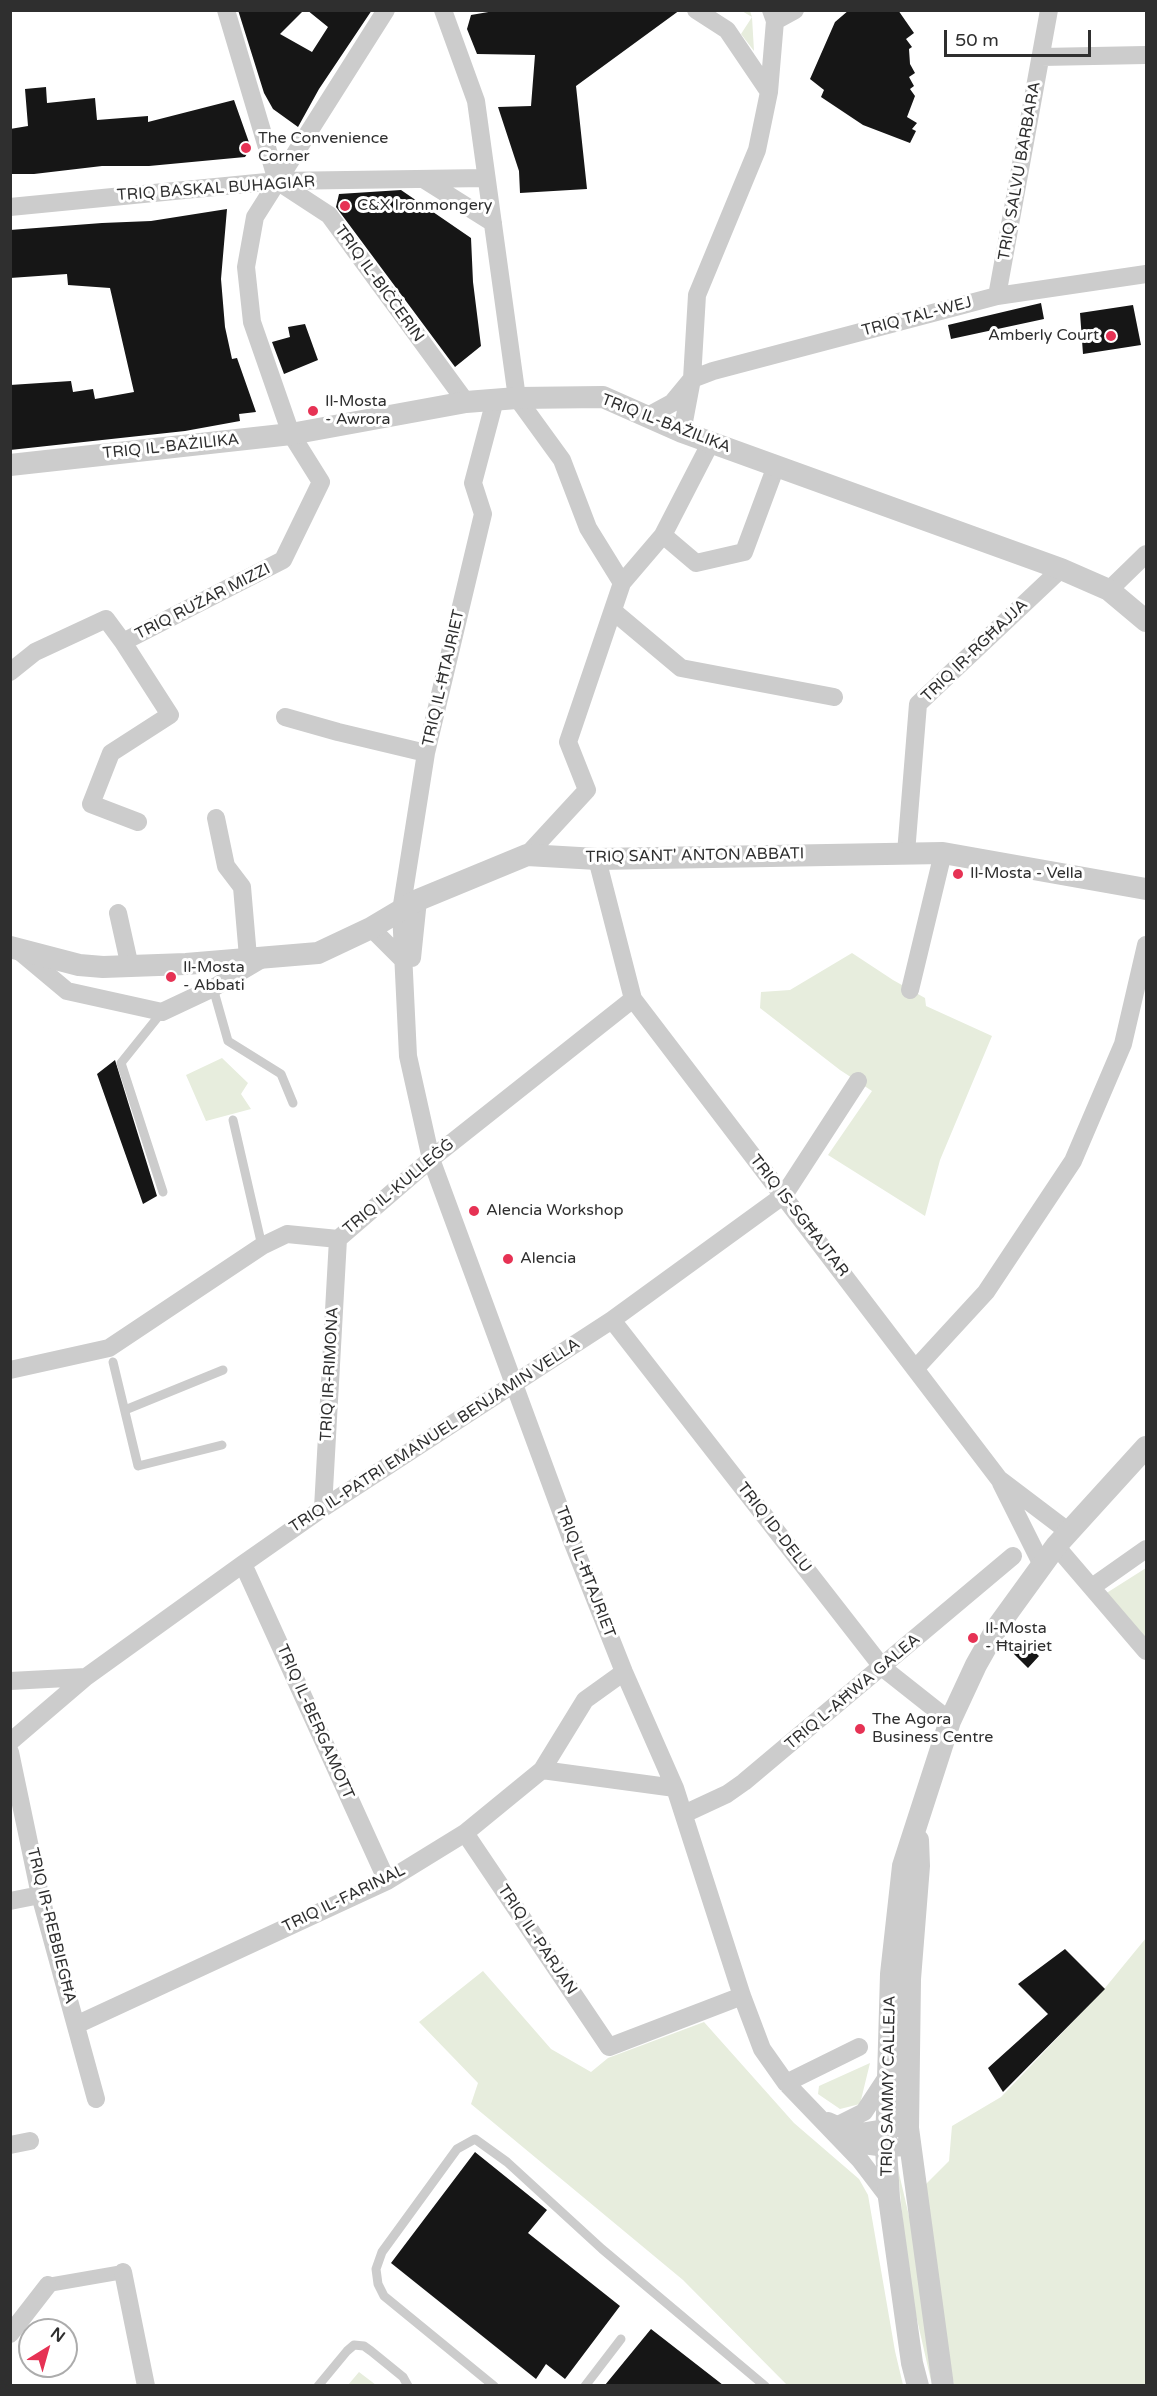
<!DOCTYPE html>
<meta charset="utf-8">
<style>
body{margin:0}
#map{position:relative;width:1157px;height:2396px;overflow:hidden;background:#fff;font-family:"Varela Round",sans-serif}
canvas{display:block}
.frame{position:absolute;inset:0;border:12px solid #2f2f2f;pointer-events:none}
.north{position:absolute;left:18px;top:2318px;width:60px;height:60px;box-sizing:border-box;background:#fff;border:2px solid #acacac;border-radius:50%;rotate:37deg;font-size:16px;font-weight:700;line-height:24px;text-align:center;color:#2f2f2f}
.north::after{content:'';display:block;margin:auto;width:21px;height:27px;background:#e63254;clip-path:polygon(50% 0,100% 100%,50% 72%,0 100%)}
.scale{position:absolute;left:944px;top:30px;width:147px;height:27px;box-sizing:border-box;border:3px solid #2f2f2f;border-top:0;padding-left:8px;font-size:18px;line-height:21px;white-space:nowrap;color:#2f2f2f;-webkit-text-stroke:4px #fff;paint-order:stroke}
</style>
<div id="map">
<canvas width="1157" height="2396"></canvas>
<div class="frame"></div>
<div class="north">N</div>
<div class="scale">50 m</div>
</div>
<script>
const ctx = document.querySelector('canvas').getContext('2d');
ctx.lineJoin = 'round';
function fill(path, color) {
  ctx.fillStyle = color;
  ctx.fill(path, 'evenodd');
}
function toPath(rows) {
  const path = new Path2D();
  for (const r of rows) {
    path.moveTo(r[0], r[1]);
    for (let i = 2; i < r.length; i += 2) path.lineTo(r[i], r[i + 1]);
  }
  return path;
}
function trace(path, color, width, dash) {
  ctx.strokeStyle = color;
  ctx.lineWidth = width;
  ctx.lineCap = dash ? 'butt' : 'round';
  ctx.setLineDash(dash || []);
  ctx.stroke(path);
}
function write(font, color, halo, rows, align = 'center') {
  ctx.font = font + ' "Varela Round",sans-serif';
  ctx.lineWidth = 6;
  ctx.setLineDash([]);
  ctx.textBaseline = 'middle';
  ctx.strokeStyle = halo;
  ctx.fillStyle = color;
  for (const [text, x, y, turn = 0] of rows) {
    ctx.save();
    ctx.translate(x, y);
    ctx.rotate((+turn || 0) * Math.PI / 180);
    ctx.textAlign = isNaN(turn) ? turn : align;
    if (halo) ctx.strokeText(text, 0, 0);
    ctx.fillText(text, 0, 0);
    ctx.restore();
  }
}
fill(toPath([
 [742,11,750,11,752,17,754,51,741,34,752,17],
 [852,953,893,980,925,998,926,1006,992,1036,940,1160,925,1216,828,1155,872,1091,840,1070,760,1008,761,992,790,990],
 [222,1058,248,1083,241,1094,251,1109,206,1121,186,1075],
 [1146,1568,1146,1643,1105,1594],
 [1146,1938,1146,2385,954,2385,945,2337,925,2185,949,2161,952,2126,1001,2097,1105,1988],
 [483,1971,551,2049,591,2072,608,2058,704,2022,794,2123,859,2179,868,2195,895,2351,903,2385,787,2385,683,2280,471,2104,478,2083,419,2022],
 [870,2063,860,2104,840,2109,818,2094,819,2086],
 [898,2169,916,2246,932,2385,908,2280],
 [359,2372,376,2385,348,2385]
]), '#e7eddd');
fill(toPath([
 [238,10,304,10,280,34,312,52,328,27,307,10,372,10,319,89,298,127,273,109,264,93],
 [500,10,680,10,576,86,587,189,520,193,519,171,498,107,531,106,535,55,477,54,467,29,471,15],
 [849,10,898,10,914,33,906,39,912,47,909,49,910,64,915,73,909,77,914,86,910,89,915,96,907,117,917,123,912,129,916,131,910,143,863,125,821,97,824,90,810,79,835,22],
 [46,87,47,103,95,98,97,120,148,116,148,122,234,100,251,148,245,157,149,166,102,166,34,174,10,174,10,129,28,126,25,89],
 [401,190,471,238,473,282,481,346,455,367,336,207,339,194],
 [227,209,221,279,225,327,232,359,237,358,256,412,239,414,240,421,185,431,10,450,10,385,71,381,73,392,93,389,95,399,134,392,110,288,68,285,67,274,10,278,10,230,102,223,151,221],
 [1041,303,1044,319,951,339,948,325],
 [1133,305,1141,345,1083,354,1080,313],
 [305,324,318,360,284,374,272,342,290,337,288,327],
 [115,1060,157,1196,143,1204,97,1074],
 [1024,1642,1039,1656,1028,1668,1013,1653],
 [1065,1949,1105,1989,1003,2092,988,2068,1048,2014,1018,1984],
 [475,2152,547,2210,528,2233,620,2306,565,2379,546,2364,536,2379,391,2263],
 [651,2329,723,2385,605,2385]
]), '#161616');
trace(toPath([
 [213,988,228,1041,281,1074,293,1103],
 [162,1012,121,1063,163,1192],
 [233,1120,262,1246],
 [113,1362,138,1466,222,1445],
 [125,1410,223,1370],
 [318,2386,347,2351,354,2345,364,2346,371,2351,403,2377,408,2386],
 [494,2386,384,2296,378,2284,376,2269,382,2252,457,2149,475,2139,507,2162,602,2249,765,2386],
 [585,2386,621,2339]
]), '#ccc', 9);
trace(toPath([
 [48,2285,123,2272]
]), '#ccc', 14);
trace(toPath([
 [226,10,277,181],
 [443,10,476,101,517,398,562,460,588,528,622,583],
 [696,10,727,30,769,92],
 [775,21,795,10],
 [1041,57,1146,55],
 [423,179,493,223],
 [277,181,329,215,466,402],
 [10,207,277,181,486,178],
 [997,296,1049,10],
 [692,379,713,371,997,296,1146,274],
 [495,400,473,483,483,514,426,753,401,911,408,1056,431,1159,570,1536,624,1672,675,1788,742,1996,762,2049,786,2083,860,2160,889,2198],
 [648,416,672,403,691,380],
 [682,432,692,379,697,295,757,150,769,92,775,21,771,10],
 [663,535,696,563,744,552,776,466],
 [1109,590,1146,554],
 [613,611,681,668,834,697],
 [10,672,35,652,106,619,123,642],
 [285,717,338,732,426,753],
 [216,818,226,866,242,887,248,957],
 [138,822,91,804,111,753,170,715,123,642,283,560,321,482,291,434,252,322,246,267,255,217,386,10],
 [906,853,918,704,1061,569],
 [527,855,587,790,568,742,622,583,663,535,711,442],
 [597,859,633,999,999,1479,1069,1532],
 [118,913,130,967],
 [371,928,404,961],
 [18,950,67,991,162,1012,213,988,262,959],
 [412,958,418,900],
 [910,990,943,853],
 [612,1320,883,1668,950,1721],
 [916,1368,986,1292,1073,1161,1123,1044,1146,945],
 [10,1370,109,1348,262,1246,287,1234,338,1239,431,1159,633,999],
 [1001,1483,1042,1565],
 [323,1508,338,1239],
 [1056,1546,1146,1651],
 [243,1564,387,1881],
 [1092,1587,1146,1549],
 [10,1681,86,1677],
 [10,1742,86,1677,243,1564,323,1508,612,1320,784,1195,858,1081],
 [10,1752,40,1895,96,2099],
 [542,1770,675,1788],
 [684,1814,727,1794,744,1782,1013,1556],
 [465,1833,609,2047,742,1996],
 [10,1901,40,1895],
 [76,2025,387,1881,465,1833,542,1770,585,1700,624,1672],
 [786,2083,859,2047],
 [828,2121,855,2133,886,2128,900,2128],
 [838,2125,864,2112,887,2077],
 [839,2137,855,2144,886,2148,909,2147],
 [10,2145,30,2141],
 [123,2272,146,2386],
 [10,2334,48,2285]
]), '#ccc', 18);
trace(toPath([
 [10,465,291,434,466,402,517,398,603,397,682,432,1061,569,1109,590,1146,621],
 [10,947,79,965,103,967,186,964,318,953,371,928,418,900,527,855,597,859,943,853,1146,889],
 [918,1840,919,1866,910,1979,908,2128,943,2386],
 [918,2386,912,2363,889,2198,886,2148,891,1974,903,1866,950,1721,976,1665,998,1626,1056,1546,1146,1447]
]), '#ccc', 22);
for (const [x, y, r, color] of [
 [246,148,6,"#e63254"],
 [345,206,6,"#e63254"],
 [1111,336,6,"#e63254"],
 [313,411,6,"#e63254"],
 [958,874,6,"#e63254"],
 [171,977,6,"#e63254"],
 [474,1211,6,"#e63254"],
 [508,1259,6,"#e63254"],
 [973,1638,6,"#e63254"],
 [860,1729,6,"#e63254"]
]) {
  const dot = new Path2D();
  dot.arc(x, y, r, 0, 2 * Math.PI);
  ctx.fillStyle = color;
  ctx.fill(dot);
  trace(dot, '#fff', 2);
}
write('16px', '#2f2f2f', '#fff', [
 ["The Convenience",258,139],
 ["Corner",258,157],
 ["C&X Ironmongery",357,206],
 ["Amberly Court",1099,336,"right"],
 ["Il-Mosta",325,402],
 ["- Awrora",325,420],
 ["Il-Mosta - Vella",970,874],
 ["Il-Mosta",183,968],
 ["- Abbati",183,986],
 ["Alencia Workshop",486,1211],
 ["Alencia",520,1259],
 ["Il-Mosta",985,1629],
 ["- Ħtajriet",985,1647],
 ["The Agora",872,1720],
 ["Business Centre",872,1738]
], 'left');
write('16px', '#2f2f2f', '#fff', [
 ["TRIQ SALVU BARBARA",1020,171,-80],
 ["TRIQ BASKAL BUHAGIAR",216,189,-4],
 ["TRIQ IL-BIĊĊERIN",379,284,54],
 ["TRIQ TAL-WEJ",917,317,-15],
 ["TRIQ IL-BAŻILIKA",666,424,21],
 ["TRIQ IL-BAŻILIKA",171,447,-6],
 ["TRIQ RUŻAR MIZZI",203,602,-27],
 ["TRIQ IR-RGĦAJJA",975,651,-44],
 ["TRIQ IL-ĦTAJRIET",444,678,-77],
 ["TRIQ SANT' ANTON ABBATI",695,856,-1],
 ["TRIQ IL-KULLEĠĠ",399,1187,-40],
 ["TRIQ IS-SGĦAJTAR",799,1216,52],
 ["TRIQ IR-RIMONA",330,1374,-87],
 ["TRIQ IL-PATRI EMANUEL BENJAMIN VELLA",435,1436,-33],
 ["TRIQ ID-DELU",774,1528,52],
 ["TRIQ IL-ĦTAJRIET",585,1572,69],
 ["TRIQ L-AĦWA GALEA",853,1692,-40],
 ["TRIQ IL-BERGAMOTT",315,1722,66],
 ["TRIQ IL-FARINAL",344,1899,-26],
 ["TRIQ IR-REBBIEGĦA",51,1926,76],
 ["TRIQ IL-PARJAN",537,1940,56],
 ["TRIQ SAMMY CALLEJA",889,2086,-89]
]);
</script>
